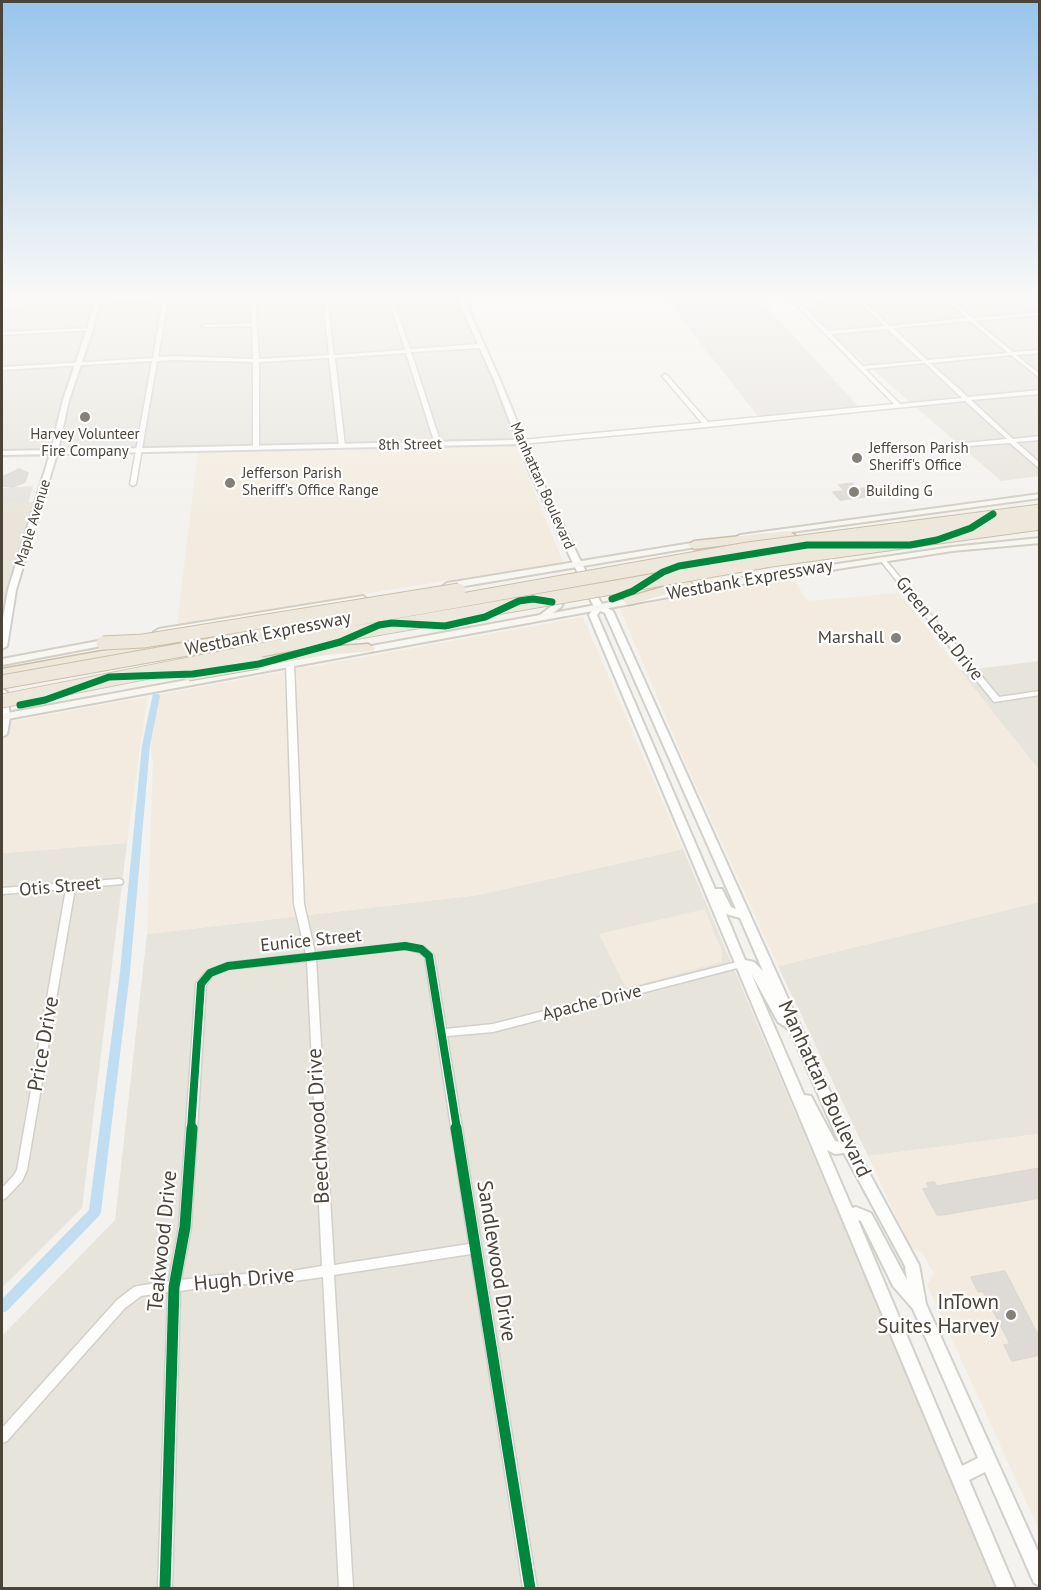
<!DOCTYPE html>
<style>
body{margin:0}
#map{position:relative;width:1041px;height:1590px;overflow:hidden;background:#f4f2ee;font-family:"PT Sans",sans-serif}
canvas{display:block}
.frame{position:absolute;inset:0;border:3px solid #4b4439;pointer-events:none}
</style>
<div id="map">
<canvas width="1041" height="1590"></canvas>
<div class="frame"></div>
</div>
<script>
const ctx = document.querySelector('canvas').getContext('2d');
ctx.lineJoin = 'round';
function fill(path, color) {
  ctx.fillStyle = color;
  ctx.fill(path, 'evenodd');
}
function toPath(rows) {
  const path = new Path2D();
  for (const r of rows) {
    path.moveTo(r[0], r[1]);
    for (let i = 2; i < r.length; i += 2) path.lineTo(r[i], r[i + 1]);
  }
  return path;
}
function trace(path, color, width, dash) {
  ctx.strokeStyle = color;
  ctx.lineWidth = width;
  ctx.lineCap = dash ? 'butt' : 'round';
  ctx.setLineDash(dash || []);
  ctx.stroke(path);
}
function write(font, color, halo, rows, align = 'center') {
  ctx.font = font + ' "PT Sans",sans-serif';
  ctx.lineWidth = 4.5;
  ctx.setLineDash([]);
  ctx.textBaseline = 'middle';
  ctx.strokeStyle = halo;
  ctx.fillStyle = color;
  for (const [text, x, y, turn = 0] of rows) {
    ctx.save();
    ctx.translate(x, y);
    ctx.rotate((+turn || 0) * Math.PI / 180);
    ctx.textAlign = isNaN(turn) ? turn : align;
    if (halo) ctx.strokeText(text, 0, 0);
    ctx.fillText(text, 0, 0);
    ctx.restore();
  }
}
fill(toPath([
 [2,297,469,297,516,447,198,451,2,458],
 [789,297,1039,297,1039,476,1001,481],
 [1039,661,1039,770,960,671],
 [127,843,82,1208,2,1288,2,853],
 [683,849,997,1588,2,1588,2,1336,115,1220,147,934,478,895],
 [1039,902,1039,1134,868,1156,778,966]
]), '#e7e4dc');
fill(toPath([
 [516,447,563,562,177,624,198,451],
 [792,576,807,601,899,593,1039,770,1039,902,778,966,684,760,620,609],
 [583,617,683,849,478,895,147,934,153,762,149,739,157,695],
 [147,697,127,843,2,853,2,723],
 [705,909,722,951,722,962,626,988,599,934],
 [1039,1134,1039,1530,927,1285,934,1273,922,1253,909,1246,868,1156]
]), '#f3ebdf');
fill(toPath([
 [664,297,758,297,859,407,758,416]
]), '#e6e2de');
fill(toPath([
 [33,502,2,624,2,504]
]), '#eae5da');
fill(toPath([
 [33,486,28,503,2,504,2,488]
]), '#e6e3df');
fill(toPath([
 [153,694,159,694,160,696,150,745,130,972,101,1212,99,1216,7,1311,2,1313,2,1299,89,1210,120,972,142,745,153,694]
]), '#c0ddf1');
const building = toPath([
 [19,469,28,473,25,482,13,487,2,486,2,477,19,469],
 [852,483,857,489,866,488,872,496,840,500,833,492,845,491,839,485,852,483],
 [1040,1168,1040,1198,942,1215,937,1215,923,1189,929,1188,927,1183,934,1182,937,1186,1040,1168],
 [1005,1271,1040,1339,1040,1355,1012,1361,1004,1345,1010,1344,983,1291,978,1292,971,1277,1005,1271]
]);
fill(building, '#dedbd6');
trace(building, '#dcd9d4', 1.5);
const minor = toPath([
 [6,297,11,297,9,303,138,297,178,297,168,299,158,357,174,356,253,359,252,326,204,327,202,326,204,325,252,323,251,298,231,297,286,297,255,298,259,359,329,355,323,297,327,297,334,355,405,350,388,297,392,297,410,349,480,344,483,346,480,348,411,352,441,444,438,446,435,444,406,353,335,358,345,446,342,448,339,446,329,358,259,362,259,448,256,450,253,448,253,362,174,360,157,361,136,484,133,486,130,484,152,361,2,370,2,367,153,358,163,299,8,306,4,314,2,315,3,306,2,306,2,304,4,303,6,297],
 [789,297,794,297,797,300,828,297,848,297,800,303,828,331,885,326,854,297,859,297,890,326,967,318,942,297,947,297,972,318,1040,312,1040,315,975,321,1013,352,1040,350,1040,353,1016,355,1040,374,1040,378,1011,355,930,363,968,397,1040,390,1040,394,971,400,1013,439,1040,436,1040,440,1016,442,1040,463,1040,469,1010,443,953,447,952,446,955,444,1007,439,965,401,707,427,521,444,518,442,521,440,702,423,663,377,662,376,665,374,667,375,708,422,894,404,789,297],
 [970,321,1008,353,927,360,893,328,970,321],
 [887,329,922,361,863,366,831,334,887,329],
 [925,363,962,398,900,404,865,369,925,363],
 [90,328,92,328,92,330,2,335,2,332,90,328],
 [882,557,884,558,999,697,1040,691,1040,695,994,702,880,560,879,559,882,557],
 [287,662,290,662,294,664,304,904,315,953,405,943,424,947,434,956,446,1029,493,1024,741,961,744,962,746,964,744,966,741,967,493,1032,447,1036,537,1588,523,1588,471,1254,334,1275,353,1588,339,1588,323,1277,280,1283,219,1285,180,1291,172,1588,158,1588,168,1292,141,1296,125,1308,7,1441,2,1443,2,1428,117,1300,134,1287,138,1286,169,1281,179,1227,196,984,198,981,207,971,228,963,306,954,294,904,286,664,287,662],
 [405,949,418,952,425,957,469,1244,334,1265,316,959,405,949],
 [307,961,322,1266,280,1273,219,1275,181,1280,191,1227,206,985,213,975,229,969,307,961],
 [119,879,122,880,123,882,122,884,75,888,27,1170,22,1181,6,1198,2,1200,2,1188,14,1175,17,1170,66,889,2,894,2,888,119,879]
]);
const tertiary = toPath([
 [95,297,101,297,93,329,69,400,58,450,517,440,494,380,457,297,463,297,500,380,538,473,602,605,613,611,854,1145,919,1265,926,1304,1040,1556,1040,1586,1034,1583,985,1472,969,1480,1015,1588,997,1588,589,615,594,607,530,473,519,444,57,454,16,590,7,646,2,649,2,624,8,590,50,454,2,455,2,451,51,450,63,400,87,329,95,297],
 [600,611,605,613,736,909,731,907,722,889,715,889,597,615,600,611],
 [726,914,740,918,763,971,754,962,745,960,726,914],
 [751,973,778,1022,790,1030,839,1142,835,1141,811,1096,804,1095,751,973],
 [827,1150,835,1154,844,1153,905,1266,907,1280,871,1213,856,1207,852,1208,827,1150],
 [858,1220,861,1221,893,1286,913,1309,978,1458,962,1466,858,1220],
 [2,689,7,692,10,717,7,734,2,737,2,689]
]);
const secondary = toPath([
 [1040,494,1040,498,740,539,736,537,740,535,1040,494],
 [1040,538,1040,543,952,551,723,587,2,720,2,714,540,615,554,604,557,599,553,590,542,583,546,580,560,587,565,599,561,607,553,613,723,581,952,547,1040,538],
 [704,541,708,543,707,545,447,589,443,586,447,583,704,541],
 [363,596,367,599,366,601,159,635,154,632,159,629,363,596],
 [109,639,112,640,114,642,112,644,2,665,2,659,109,639]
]);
const motorway = toPath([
 [789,531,795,535,793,537,694,549,688,545,694,541,789,531],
 [686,580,690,581,692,584,690,587,629,605,623,601,625,598,686,580],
 [163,640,168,641,170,644,168,647,2,677,2,669,163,640],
 [368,644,375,648,373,651,326,655,258,666,251,662,258,658,326,647,368,644]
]);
trace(minor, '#d2d0cb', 3);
trace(tertiary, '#d2d0cb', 4);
trace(secondary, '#d3cfc5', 4);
trace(motorway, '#ccbfa9', 3);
fill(minor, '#fdfdfc');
fill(tertiary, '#fdfdfc');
fill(secondary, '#f7f6f1');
fill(motorway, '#ede8db');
const motorwayBridge = toPath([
 [103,643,143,641,459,590],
 [188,674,258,662],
 [2,682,748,549,1040,511],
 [2,701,296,643,771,560,1040,523]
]);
trace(motorwayBridge, '#ccbfa9', 15, []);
trace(motorwayBridge, '#ede8db', 13);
trace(toPath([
 [612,599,633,591,663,572,679,566,807,545,910,545,937,540,971,528,993,514],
 [20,705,45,700,109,677,193,674,259,664,340,642,379,625,392,623,445,626,485,617,519,601,533,599,552,602]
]), '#00873e', 7);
trace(toPath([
 [191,1129,201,984,210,973,228,966,405,946,421,949,429,956,457,1129]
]), '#00873e', 8);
trace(toPath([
 [456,1128,530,1588],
 [165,1588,174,1287,185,1227,192,1128]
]), '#00873e', 11);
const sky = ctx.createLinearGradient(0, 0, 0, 520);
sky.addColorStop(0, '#98c4ec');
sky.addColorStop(0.57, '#faf9f7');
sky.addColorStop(1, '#faf9f700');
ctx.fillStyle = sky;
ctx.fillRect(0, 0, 1041, 520);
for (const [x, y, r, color] of [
 [85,417,6,"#868178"],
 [857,458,6,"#868178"],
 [230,483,6,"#868178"],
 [854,492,6,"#868178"],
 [896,638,6,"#868178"],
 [1011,1315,6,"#868178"]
]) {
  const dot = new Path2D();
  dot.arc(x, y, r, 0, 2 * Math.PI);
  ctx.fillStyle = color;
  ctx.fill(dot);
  trace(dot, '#fff', 2);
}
write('15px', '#4b4439', '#fff', [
 ["Harvey Volunteer",85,435,"center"],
 ["Fire Company",85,452,"center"],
 ["Jefferson Parish",869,449],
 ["Sheriff's Office",869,466],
 ["Jefferson Parish",242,474],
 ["Sheriff's Office Range",242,491],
 ["Building G",866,492]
], 'left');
write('15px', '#4b4439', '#fff', [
 ["8th Street",410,445,-1],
 ["Manhattan Boulevard",542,486,66],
 ["Maple Avenue",33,523,-73]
]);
write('18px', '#4b4439', '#fff', [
 ["Westbank Expressway",750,580,-10],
 ["Green Leaf Drive",939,629,51],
 ["Westbank Expressway",268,634,-11],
 ["Otis Street",60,887,-5],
 ["Eunice Street",311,941,-6],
 ["Apache Drive",592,1003,-14]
]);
write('18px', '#4b4439', '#fff', [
 ["Marshall",884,638]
], 'right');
write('21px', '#4b4439', '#fff', [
 ["Price Drive",44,1044,-80],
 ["Manhattan Boulevard",824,1089,65],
 ["Beechwood Drive",319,1126,-93],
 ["Teakwood Drive",163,1241,-84],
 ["Sandlewood Drive",496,1261,81],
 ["Hugh Drive",244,1280,-5]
]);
write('21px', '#4b4439', '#fff', [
 ["InTown",999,1303],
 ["Suites Harvey",999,1327]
], 'right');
</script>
